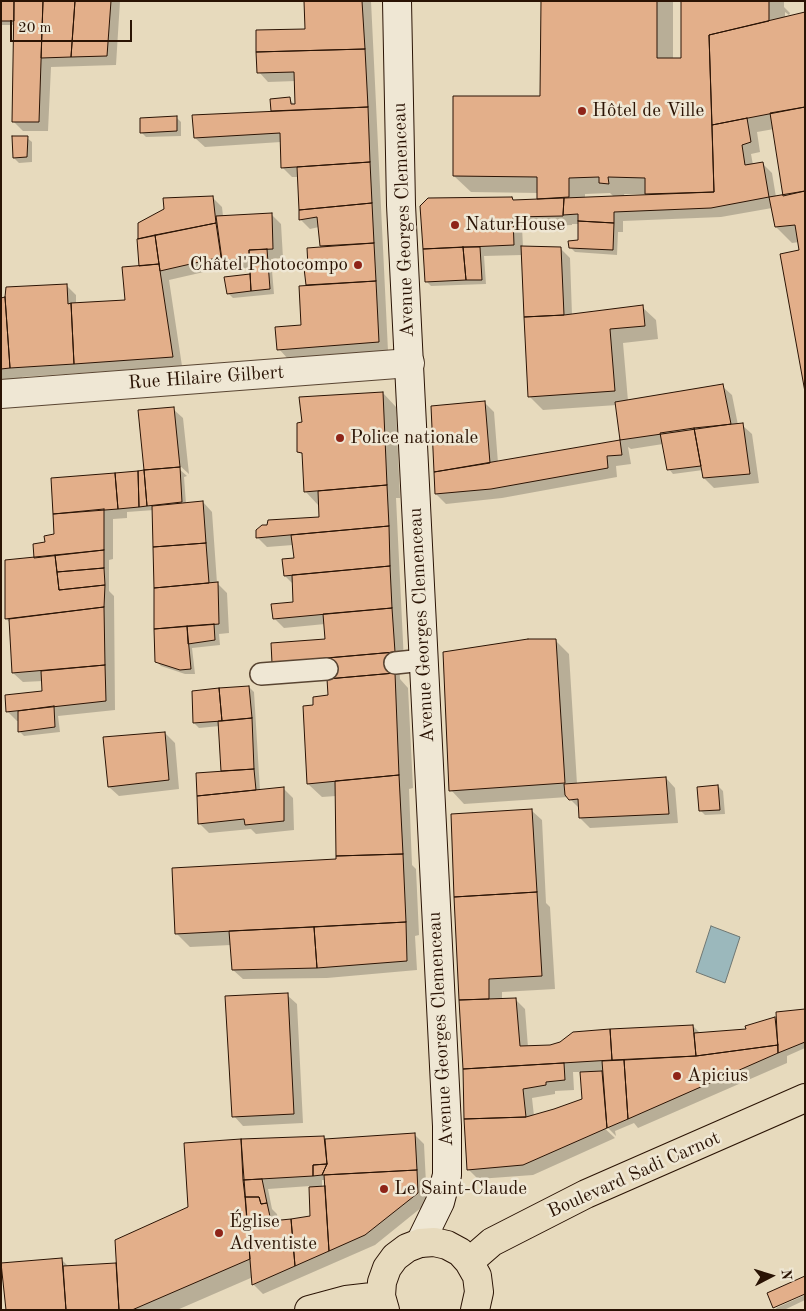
<!DOCTYPE html>
<meta charset="utf-8">
<style>
body{margin:0}
#map{position:relative;width:806px;height:1311px;overflow:hidden;background:#e7dabd;font-family:"Old Standard TT",serif}
canvas{display:block}
.frame{position:absolute;inset:0;border:2px solid #2a1304;pointer-events:none}
.north{position:absolute;left:746px;top:1251px;width:50px;height:50px;-webkit-text-stroke:4px #efe7d4;paint-order:stroke;rotate:85deg;font-size:14px;font-weight:700;line-height:20px;text-align:center;color:#2a1304}
.north::after{content:'';display:block;margin:auto;width:18px;height:22px;background:#2a1304;clip-path:polygon(50% 0,100% 100%,50% 72%,0 100%)}
.scale{position:absolute;left:10px;top:20px;width:122px;height:22px;box-sizing:border-box;border:2px solid #2a1304;border-top:0;padding-left:6px;font-size:15px;line-height:18px;white-space:nowrap;color:#2a1304;-webkit-text-stroke:4px #efe7d4;paint-order:stroke}
</style>
<div id="map">
<canvas width="806" height="1311"></canvas>
<div class="frame"></div>
<div class="north">N</div>
<div class="scale">20 m</div>
</div>
<script>
const ctx = document.querySelector('canvas').getContext('2d');
ctx.lineJoin = 'round';
function fill(path, color) {
  ctx.fillStyle = color;
  ctx.fill(path, 'evenodd');
}
function toPath(rows) {
  const path = new Path2D();
  for (const r of rows) {
    path.moveTo(r[0], r[1]);
    for (let i = 2; i < r.length; i += 2) path.lineTo(r[i], r[i + 1]);
  }
  return path;
}
function trace(path, color, width, dash) {
  ctx.strokeStyle = color;
  ctx.lineWidth = width;
  ctx.lineCap = dash ? 'butt' : 'round';
  ctx.setLineDash(dash || []);
  ctx.stroke(path);
}
function write(font, color, halo, rows, align = 'center') {
  ctx.font = font + ' "Old Standard TT",serif';
  ctx.lineWidth = 5;
  ctx.setLineDash([]);
  ctx.textBaseline = 'middle';
  ctx.strokeStyle = halo;
  ctx.fillStyle = color;
  for (const [text, x, y, turn = 0] of rows) {
    ctx.save();
    ctx.translate(x, y);
    ctx.rotate((+turn || 0) * Math.PI / 180);
    ctx.textAlign = isNaN(turn) ? turn : align;
    if (halo) ctx.strokeText(text, 0, 0);
    ctx.fillText(text, 0, 0);
    ctx.restore();
  }
}
const water = toPath([
 [711,926,740,937,725,983,696,972,711,926]
]);
fill(water, '#9bb8bc');
trace(water, '#6e7672', 1);
fill(toPath([
 [1,1,120,1,116,65,51,67,48,131,23,131,13,121,15,25,1,25],
 [305,1,371,1,388,351,288,359,279,349,303,326,307,286,305,269,310,268,321,248,319,227,310,229,300,219,299,177,292,177,283,168,281,142,205,147,195,138,272,112,271,100,289,99,296,106,296,81,268,82,259,72,306,30],
 [542,1,673,1,673,59,682,59,683,1,784,1,784,7,790,13,789,15,785,12,785,18,800,252,799,242,792,243,776,227,772,208,721,217,623,221,623,232,618,232,617,255,575,252,570,247,580,241,579,224,572,224,572,225,522,227,523,247,560,248,570,258,572,315,642,307,656,320,658,339,623,343,628,401,722,386,732,395,738,425,742,425,752,434,759,483,714,488,704,478,703,470,673,474,669,469,663,444,631,449,628,447,631,464,616,466,617,477,502,498,446,504,436,494,485,403,494,412,498,463,619,442,621,444,617,405,543,410,530,397,522,255,484,256,486,284,431,286,427,282,514,202,540,200,538,199,538,193,471,192,454,176,542,97],
 [774,129,784,196,776,197,772,173,762,163,753,165,751,154,760,152,757,132],
 [610,193,614,197,585,199,585,194],
 [624,194,649,194,649,196,625,197],
 [176,117,181,122,181,136,146,137,141,132],
 [27,138,32,142,32,162,19,163,14,158],
 [212,197,222,207,223,216,271,214,281,224,283,258,271,259,274,294,233,298,228,293,225,278,252,275,251,268,233,269,230,266,169,280,182,366,22,377,23,382,1,383,1,299,66,285,76,295,76,304,127,301,140,267,138,240],
 [383,393,396,407,400,498,396,498,404,662,399,662,400,679,408,688,413,788,409,789,412,865,416,869,419,935,415,936,417,970,327,978,243,979,233,970,231,945,190,947,176,933,337,860,336,796,322,797,308,784,314,706,329,696,328,668,283,672,326,640,325,624,284,628,274,618,294,603,293,584,285,576,295,559,293,545,267,547,257,537,321,518,320,505,318,505,305,491,304,456,299,451],
 [173,409,183,418,189,474,178,464,178,468,187,476,184,477,186,504,203,502,212,512,217,583,227,593,229,633,219,634,220,645,192,648,195,674,185,674,161,666,156,661,154,510,127,512,127,518,113,519,113,559,109,560,109,591,114,596,115,710,58,716,60,732,24,736,20,732,19,721,17,721,7,711,43,692,43,681,23,682,13,673,11,623,6,619,35,559,46,543,145,471],
 [555,640,569,654,577,784,666,778,675,788,678,823,590,828,580,818,580,809,568,797,464,804,451,790],
 [249,687,254,692,260,791,283,788,293,798,294,830,256,834,251,829,209,833,199,823,223,772,220,726,199,728,194,723,194,692],
 [165,733,175,743,179,789,119,796,109,787],
 [718,786,723,791,725,814,705,815,700,810],
 [532,811,542,820,546,903,550,907,555,989,502,992,502,1000,516,1000,525,1009,528,1047,550,1046,693,1026,700,1033,747,1031,775,1019,777,1021,805,1010,805,1048,787,1056,787,1063,638,1128,634,1123,615,1131,616,1136,603,1123,601,1125,615,1138,533,1175,478,1179,469,1170,455,897],
 [573,1072,581,1072,583,1100,534,1116,532,1098,555,1094,555,1091,574,1090],
 [287,995,297,1004,303,1123,243,1126,234,1116],
 [415,1135,424,1144,427,1203,375,1245,263,1294,253,1284,253,1277,177,1310,7,1310,62,1260,69,1267,116,1264,118,1266,190,1208,324,1137,327,1140],
 [322,1180,326,1180,327,1187,322,1187],
 [310,1186,311,1217,278,1221,277,1214,272,1209,268,1189],
 [805,1295,805,1300,784,1310,777,1310,776,1308]
]), '#0003');
const building = toPath([
 [1,1,14,1,14,21,1,21,1,1],
 [14,1,43,1,39,122,12,122,14,1],
 [43,1,75,1,71,57,41,58,43,1],
 [75,1,111,1,107,56,71,57,75,1],
 [304,1,362,1,365,49,256,52,256,30,305,29,304,1],
 [541,1,657,1,657,58,681,58,681,1,769,1,769,21,709,35,714,192,645,194,645,178,608,177,609,184,599,183,599,177,569,178,569,197,537,199,537,177,453,176,453,96,540,96,541,1],
 [805,12,805,107,712,125,709,35,805,12],
 [365,49,368,107,271,111,270,99,290,97,291,104,295,104,294,72,257,73,256,52,365,49],
 [368,107,370,162,281,168,280,133,194,138,192,115,368,107],
 [805,107,805,191,783,196,770,113,805,107],
 [177,116,177,131,140,133,140,118,177,116],
 [747,118,751,142,742,145,745,165,763,162,769,197,711,208,614,212,614,223,578,221,578,214,563,215,564,198,714,192,712,125,747,118],
 [12,136,28,136,27,157,13,158,12,136],
 [370,162,372,203,299,210,297,167,370,162],
 [805,191,805,392,780,254,799,250,795,225,775,227,769,197,805,191],
 [213,196,216,223,138,239,138,223,164,209,163,198,213,196],
 [512,197,513,200,564,198,563,216,513,217,514,245,423,249,420,206,428,198,512,197],
 [372,203,374,243,320,246,317,217,299,220,299,210,372,203],
 [272,213,273,249,249,250,249,259,222,260,216,216,272,213],
 [578,221,614,223,613,250,569,248,568,241,578,240,578,221],
 [216,223,221,257,160,271,155,235,216,223],
 [155,235,159,264,139,266,137,239,155,235],
 [374,243,376,281,306,285,304,268,308,267,307,248,374,243],
 [521,246,561,247,564,315,524,317,521,246],
 [463,247,480,247,482,280,466,280,463,247],
 [463,247,466,280,425,282,423,249,463,247],
 [267,249,270,289,251,291,249,250,267,249],
 [159,264,173,357,74,364,71,303,125,300,122,267,159,264],
 [250,274,251,291,227,294,224,277,250,274],
 [376,281,379,342,277,350,275,327,301,325,299,286,376,281],
 [67,284,68,304,71,303,74,364,10,368,5,297,6,287,67,284],
 [5,297,10,368,1,369,1,298,5,297],
 [643,305,645,326,610,329,615,391,528,397,524,317,564,315,643,305],
 [723,384,731,424,620,440,615,402,723,384],
 [383,392,387,485,304,492,302,453,297,452,297,423,302,422,299,397,383,392],
 [485,401,490,463,434,472,431,406,485,401],
 [174,407,180,467,144,470,138,410,174,407],
 [743,423,750,474,703,478,694,428,743,423],
 [694,428,701,466,667,470,660,433,694,428],
 [620,440,622,455,607,456,608,468,491,489,435,494,434,472,620,440],
 [180,467,182,502,147,506,144,470,180,467],
 [144,470,147,506,139,507,138,471,144,470],
 [138,471,139,507,118,509,115,473,138,471],
 [115,473,118,509,53,514,51,478,115,473],
 [387,485,389,526,256,538,256,530,262,525,267,525,268,520,319,517,318,491,387,485],
 [203,501,206,543,153,547,152,506,203,501],
 [104,509,104,550,34,558,33,544,45,542,44,536,54,534,53,514,104,509],
 [389,526,390,566,284,576,282,559,294,558,291,535,389,526],
 [206,543,209,583,154,588,153,547,206,543],
 [104,550,104,568,57,572,55,555,104,550],
 [55,555,59,590,105,585,104,607,5,619,5,560,55,555],
 [390,566,392,608,273,619,271,604,293,602,292,575,390,566],
 [104,568,105,585,59,590,57,572,104,568],
 [218,582,219,624,154,629,154,588,218,582],
 [104,607,105,665,12,673,9,619,104,607],
 [392,608,395,652,272,663,271,643,325,639,323,614,392,608],
 [214,624,215,640,188,644,187,626,214,624],
 [187,626,191,669,180,670,155,662,154,629,187,626],
 [528,639,556,639,565,783,449,791,443,652,528,639],
 [395,652,395,673,327,679,326,658,395,652],
 [105,665,106,701,6,712,5,695,42,691,41,671,105,665],
 [395,673,399,775,307,784,303,706,313,705,313,697,328,695,327,679,395,673],
 [249,686,252,718,222,721,219,688,249,686],
 [219,688,222,721,193,723,192,691,219,688],
 [54,706,55,727,18,732,18,711,54,706],
 [252,718,254,769,221,771,218,721,252,718],
 [165,732,169,780,108,787,103,737,165,732],
 [254,769,256,790,197,796,196,773,254,769],
 [399,775,403,854,336,856,335,781,399,775],
 [666,777,669,814,579,818,578,799,569,800,565,795,564,784,666,777],
 [718,785,720,810,699,811,697,787,718,785],
 [284,787,284,821,245,825,244,819,198,824,197,796,284,787],
 [532,809,537,892,454,897,451,814,532,809],
 [403,854,406,922,175,934,172,868,336,859,336,856,403,854],
 [537,892,542,976,489,979,489,999,459,1000,454,897,537,892],
 [406,922,407,961,317,968,314,927,406,922],
 [314,927,317,968,232,970,229,931,314,927],
 [288,993,294,1114,232,1117,225,996,288,993],
 [516,998,520,1046,550,1045,560,1042,573,1032,610,1029,612,1060,463,1069,459,1000,516,998],
 [805,1009,805,1042,778,1053,776,1012,805,1009],
 [775,1017,778,1045,696,1056,694,1033,746,1029,745,1026,775,1017],
 [693,1025,696,1056,612,1060,610,1029,693,1025],
 [778,1045,778,1053,628,1119,624,1060,696,1056,778,1045],
 [624,1060,628,1119,607,1128,602,1061,624,1060],
 [564,1063,565,1080,546,1082,546,1085,523,1089,526,1117,464,1119,463,1069,564,1063],
 [602,1071,607,1128,523,1165,467,1170,464,1119,526,1117,554,1109,582,1099,580,1072,602,1071],
 [415,1133,417,1170,322,1175,327,1164,325,1139,415,1133],
 [324,1136,327,1164,313,1165,313,1176,243,1180,241,1139,324,1136],
 [241,1139,250,1259,132,1310,119,1310,115,1240,188,1207,184,1143,241,1139],
 [327,1164,322,1175,313,1176,313,1165,327,1164],
 [417,1170,418,1193,365,1235,329,1251,324,1175,417,1170],
 [262,1179,267,1203,261,1204,259,1197,245,1197,243,1180,262,1179],
 [325,1186,329,1251,295,1266,291,1219,310,1216,309,1187,325,1186],
 [245,1197,259,1197,261,1204,267,1203,271,1221,291,1219,295,1266,252,1285,245,1197],
 [62,1258,66,1310,6,1310,1,1263,62,1258],
 [116,1263,119,1310,66,1310,63,1266,116,1263],
 [805,1276,805,1294,773,1308,767,1293,805,1276]
]);
fill(building, '#e3af8a');
trace(building, '#2a1304', 1);
const lane = toPath([
 [395,663,423,660],
 [261,674,327,669]
]);
const street = toPath([
 [1,394,410,363]
]);
const secondary = toPath([
 [397,1,401,205,447,1126,447,1175,440,1202,420,1243]
]);
const primary = toPath([
 [469,1262,492,1242,586,1194,805,1098],
 [309,1310,346,1300,381,1296],
 [385,1310,381,1296,382,1282,387,1268,395,1257,407,1248,420,1243,434,1242,447,1245,460,1252,469,1262,477,1276,479,1292,475,1310]
]);
trace(lane, '#594532', 24);
trace(street, '#594532', 30);
trace(secondary, '#2a1304', 30);
trace(primary, '#2a1304', 30);
trace(lane, '#efe7d4', 21);
trace(street, '#efe7d4', 28);
trace(secondary, '#efe7d4', 28);
trace(primary, '#e7dabd', 28);
for (const [x, y, r, color] of [
 [582,111,5,"#8f2418"],
 [455,225,5,"#8f2418"],
 [358,265,5,"#8f2418"],
 [340,438,5,"#8f2418"],
 [677,1076,5,"#8f2418"],
 [384,1189,5,"#8f2418"],
 [219,1233,5,"#8f2418"]
]) {
  const dot = new Path2D();
  dot.arc(x, y, r, 0, 2 * Math.PI);
  ctx.fillStyle = color;
  ctx.fill(dot);
  trace(dot, '#efe7d4', 2);
}
write('19px', '#2a1304', '#efe7d4', [
 ["Hôtel de Ville",592,111],
 ["NaturHouse",465,225],
 ["Châtel'Photocompo",348,265,"right"],
 ["Police nationale",350,438],
 ["Apicius",687,1076],
 ["Le Saint-Claude",394,1189],
 ["Église",229,1222],
 ["Adventiste",229,1244]
], 'left');
write('19px', '#2a1304', '#efe7d4', [
 ["Avenue Georges Clemenceau",404,220,-92],
 ["Rue Hilaire Gilbert",206,378,-4],
 ["Avenue Georges Clemenceau",422,625,-93],
 ["Avenue Georges Clemenceau",441,1029,-93],
 ["Boulevard Sadi Carnot",634,1175,-24]
]);
</script>
